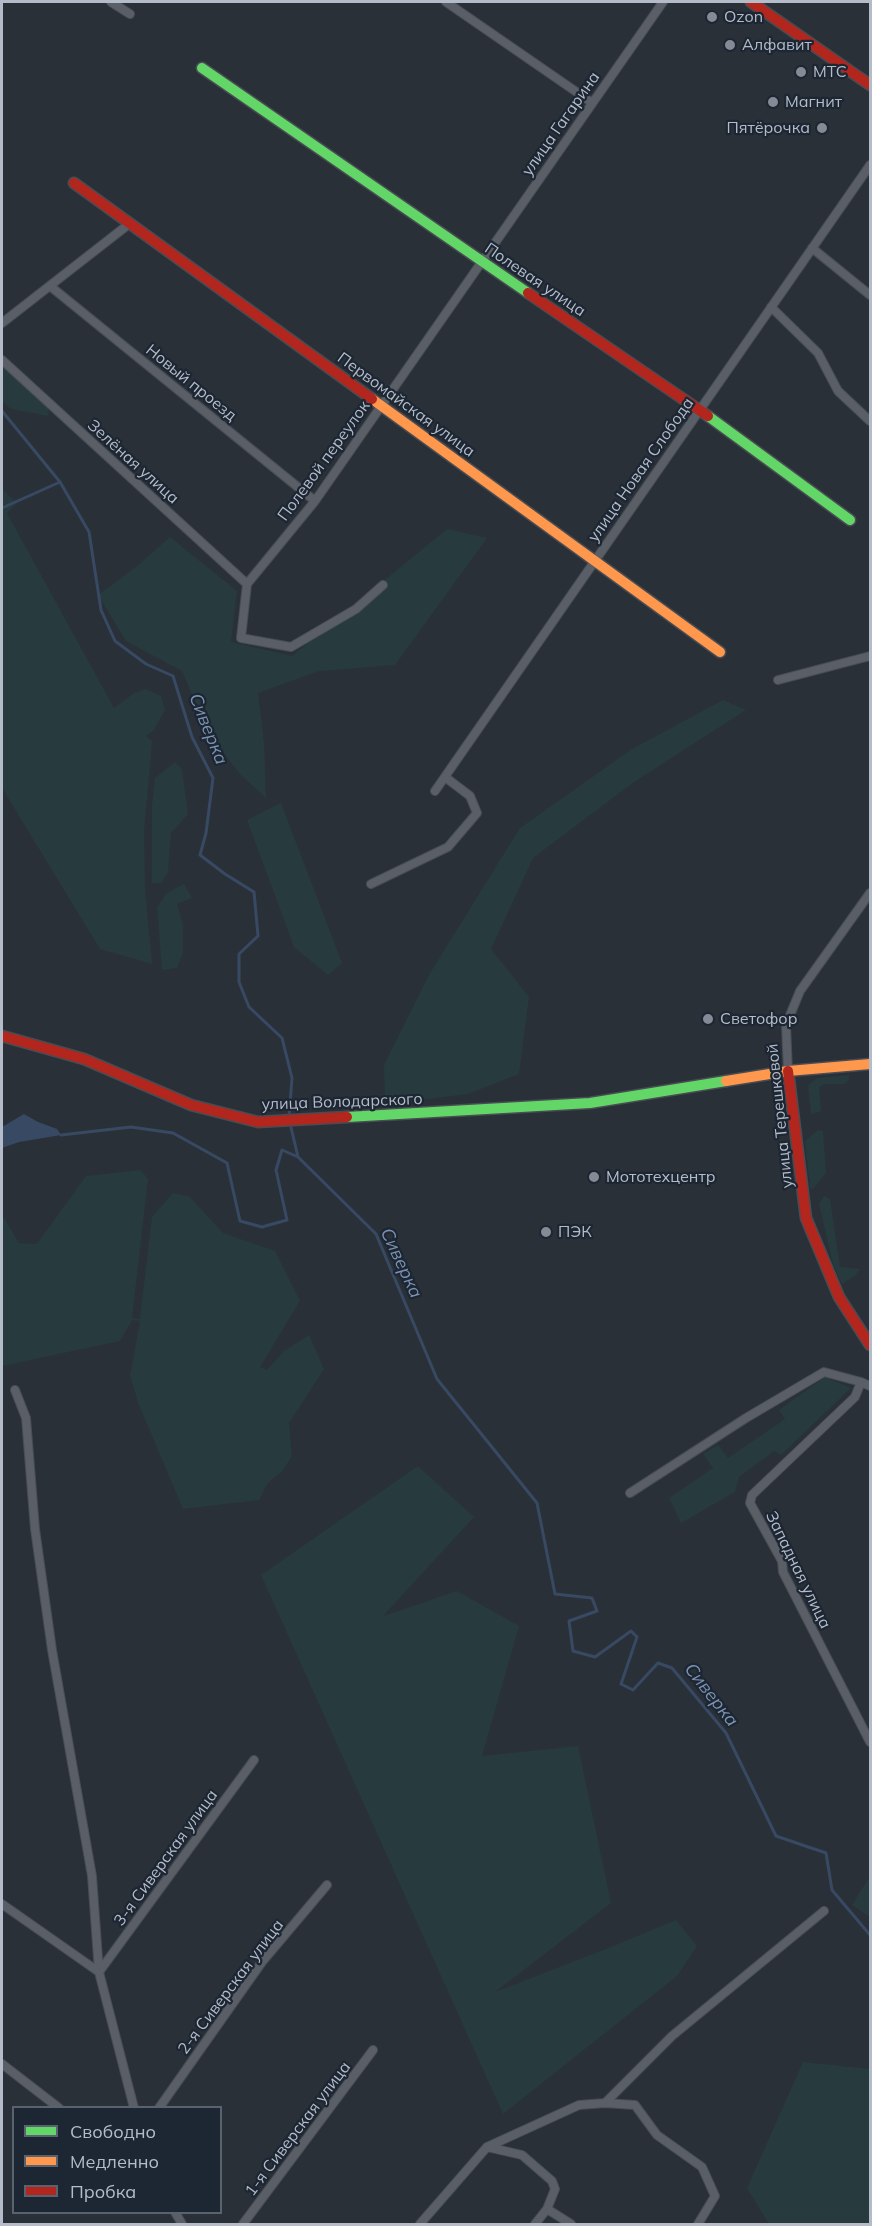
<!DOCTYPE html>
<meta charset="utf-8">
<style>
body{margin:0}
#map{position:relative;width:872px;height:2226px;overflow:hidden;background:#2a3038;font-family:Mulish,sans-serif}
canvas{display:block}
.frame{position:absolute;inset:0;border:3px solid #b4bcc9;pointer-events:none}
.legend{position:absolute;left:12px;top:2106px;width:210px;height:108px;box-sizing:border-box;background:#1d2633;border:2px solid #59626f;margin:0;padding:8px 10px;list-style:none;font-size:18px;color:#b4bcc9}
.legend li{display:flex;align-items:center;gap:12px;height:30px}
.legend b{width:30px;border:2px solid #59626f}
</style>
<div id="map">
<canvas width="872" height="2226"></canvas>
<div class="frame"></div>
<ul class="legend">
<li><b style="height:8px;background:#63d668"></b>Свободно</li>
<li><b style="height:8px;background:#ff974d"></b>Медленно</li>
<li><b style="height:8px;background:#b3261e"></b>Пробка</li>
</ul>
</div>
<script>
const ctx = document.querySelector('canvas').getContext('2d');
ctx.lineJoin = 'round';
function fill(path, color) {
  ctx.fillStyle = color;
  ctx.fill(path, 'evenodd');
}
function toPath(rows) {
  const path = new Path2D();
  for (const r of rows) {
    path.moveTo(r[0], r[1]);
    for (let i = 2; i < r.length; i += 2) path.lineTo(r[i], r[i + 1]);
  }
  return path;
}
function trace(path, color, width, dash) {
  ctx.strokeStyle = color;
  ctx.lineWidth = width;
  ctx.lineCap = dash ? 'butt' : 'round';
  ctx.setLineDash(dash || []);
  ctx.stroke(path);
}
function write(font, color, halo, rows, align = 'center') {
  ctx.font = font + ' Mulish,sans-serif';
  ctx.lineWidth = 4.5;
  ctx.setLineDash([]);
  ctx.textBaseline = 'middle';
  ctx.strokeStyle = halo;
  ctx.fillStyle = color;
  for (const [text, x, y, turn = 0] of rows) {
    ctx.save();
    ctx.translate(x, y);
    ctx.rotate((+turn || 0) * Math.PI / 180);
    ctx.textAlign = isNaN(turn) ? turn : align;
    if (halo) ctx.strokeText(text, 0, 0);
    ctx.fillText(text, 0, 0);
    ctx.restore();
  }
}
fill(toPath([
 [2,356,50,398,48,416,11,409,2,402],
 [2,489,17,503,7,513,114,708,134,693,146,689,161,696,165,710,154,730,146,736,152,741,144,832,145,889,152,964,100,949,2,788],
 [447,529,487,538,395,665,319,671,258,693,264,743,266,798,240,774,209,734,182,671,126,641,98,595,136,567,170,537,237,591,231,642,292,656],
 [723,700,746,710,634,782,533,858,491,949,529,997,519,1074,468,1094,385,1104,384,1065,430,973,520,828,632,749],
 [175,762,182,769,188,814,171,833,168,872,161,883,152,883,152,804,155,778],
 [281,803,342,963,328,975,294,947,247,820],
 [184,884,192,898,177,904,183,925,183,953,177,968,162,970,157,907,167,893],
 [849,1075,849,1079,845,1084,825,1084,819,1087,821,1111,811,1114,808,1085,817,1078],
 [818,1130,823,1131,826,1173,813,1189,810,1188,805,1141],
 [141,1170,148,1179,132,1318,140,1319,152,1217,173,1193,190,1197,223,1233,275,1251,300,1301,260,1367,267,1370,284,1351,309,1335,324,1369,289,1423,292,1456,283,1470,267,1484,259,1500,183,1509,139,1405,130,1376,140,1321,132,1320,120,1341,2,1366,2,1218,4,1218,19,1243,37,1244,86,1176],
 [824,1196,830,1199,840,1267,860,1269,856,1275,842,1284,833,1264,819,1204],
 [825,1377,851,1388,781,1455,774,1451,739,1477,735,1492,681,1523,669,1498,713,1468,703,1454,718,1445,728,1458,785,1419,779,1410],
 [418,1466,474,1517,383,1616,457,1591,519,1626,482,1756,578,1746,611,1903,495,1992,611,1947,676,1920,697,1946,677,1976,503,2114,261,1575],
 [870,1876,870,1917,852,1905],
 [803,2062,870,2069,870,2224,769,2224,747,2188]
]), '#273a3e');
fill(toPath([
 [24,1114,38,1122,57,1129,61,1135,19,1142,2,1148,2,1127]
]), '#384963');
trace(toPath([
 [2,411,60,482,89,532,101,610,115,641,146,664,173,676,192,737,213,778,206,833,200,855,225,874,254,892,258,936,239,954,239,982,249,1007,282,1038,292,1078,289,1117],
 [2,508,60,482],
 [290,1123,298,1157,376,1234,437,1379,537,1503,555,1594,592,1598,597,1611,569,1621,573,1651,595,1657,631,1631,637,1637,621,1684,633,1690,658,1663,672,1668,726,1733,776,1836,826,1853,832,1890,870,1935],
 [61,1135,131,1127,173,1133,227,1163,240,1221,262,1227,287,1220,276,1170,282,1150,298,1157]
]), '#384963', 3);
const street = toPath([
 [111,2,130,14],
 [446,2,591,102],
 [812,248,870,295],
 [50,286,315,501],
 [771,307,818,353,838,391,870,421],
 [2,323,129,224],
 [2,360,247,584],
 [247,584,315,501,663,2],
 [247,584,241,638,291,647,356,609,383,585],
 [778,680,870,656],
 [435,791,870,165],
 [371,884,448,847,477,813,470,796,445,777],
 [788,1071,786,1025,800,991,870,893],
 [870,1386,861,1382,855,1397,752,1495,750,1503,782,1561,783,1572,870,1742],
 [15,1390,26,1418,35,1529,52,1650,92,1876,99,1972,134,2108],
 [630,1493,746,1418,824,1372,861,1382],
 [2,1904,99,1972],
 [99,1972,254,1760],
 [2,2064,59,2108],
 [605,2103,635,2105,657,2135,702,2167,715,2196,698,2224],
 [159,2108,262,1962,327,1885],
 [487,2147,522,2155,552,2181,555,2189,547,2209,535,2224],
 [547,2209,571,2224],
 [175,2212,182,2224],
 [243,2224,373,2050],
 [420,2224,487,2147,579,2105,605,2103,672,2036,824,1911]
]);
const fast = toPath([
 [202,68,528,293],
 [708,416,850,520],
 [347,1117,590,1103,726,1081]
]);
const slow = toPath([
 [372,399,720,652],
 [726,1081,788,1071,870,1064]
]);
const jam = toPath([
 [751,2,870,85],
 [74,183,372,399],
 [528,293,708,416],
 [2,1036,84,1059,191,1105,258,1122,347,1117],
 [788,1071,806,1218,839,1297,870,1345]
]);
trace(street, '#484c53', 10);
trace(fast, '#484c53', 13);
trace(slow, '#484c53', 13);
trace(jam, '#484c53', 13);
trace(street, '#5a5e66', 8);
trace(fast, '#63d668', 10);
trace(slow, '#ff974d', 10);
trace(jam, '#b3261e', 10);
for (const [x, y, r, color] of [
 [712,17,6,"#848b96"],
 [730,45,6,"#848b96"],
 [801,72,6,"#848b96"],
 [773,102,6,"#848b96"],
 [822,128,6,"#848b96"],
 [708,1019,6,"#848b96"],
 [594,1177,6,"#848b96"],
 [546,1232,6,"#848b96"]
]) {
  const dot = new Path2D();
  dot.arc(x, y, r, 0, 2 * Math.PI);
  ctx.fillStyle = color;
  ctx.fill(dot);
  trace(dot, '#1d2633', 2);
}
write('16px', '#b4bcc9', '#1d2633', [
 ["Ozon",724,17],
 ["Алфавит",742,45],
 ["МТС",813,72],
 ["Магнит",785,102],
 ["Пятёрочка",810,128,"right"],
 ["Светофор",720,1019],
 ["Мототехцентр",606,1177],
 ["ПЭК",558,1232]
], 'left');
write('16px', '#b4bcc9', '#1d2633', [
 ["улица Гагарина",561,124,-55],
 ["Полевая улица",535,280,34],
 ["Новый проезд",191,383,39],
 ["Первомайская улица",406,405,36],
 ["Полевой переулок",324,461,-54],
 ["Зелёная улица",133,462,42],
 ["улица Новая Слобода",641,470,-55],
 ["улица Володарского",342,1102,-2],
 ["улица Терешковой",780,1116,-96],
 ["Западная улица",798,1570,64],
 ["3-я Сиверская улица",166,1858,-54],
 ["2-я Сиверская улица",231,1987,-53],
 ["1-я Сиверская улица",298,2129,-53]
]);
write('italic 18px', '#7c92b1', '#1d2633', [
 ["Сиверка",208,729,68],
 ["Сиверка",401,1263,65],
 ["Сиверка",711,1695,52]
]);
</script>
